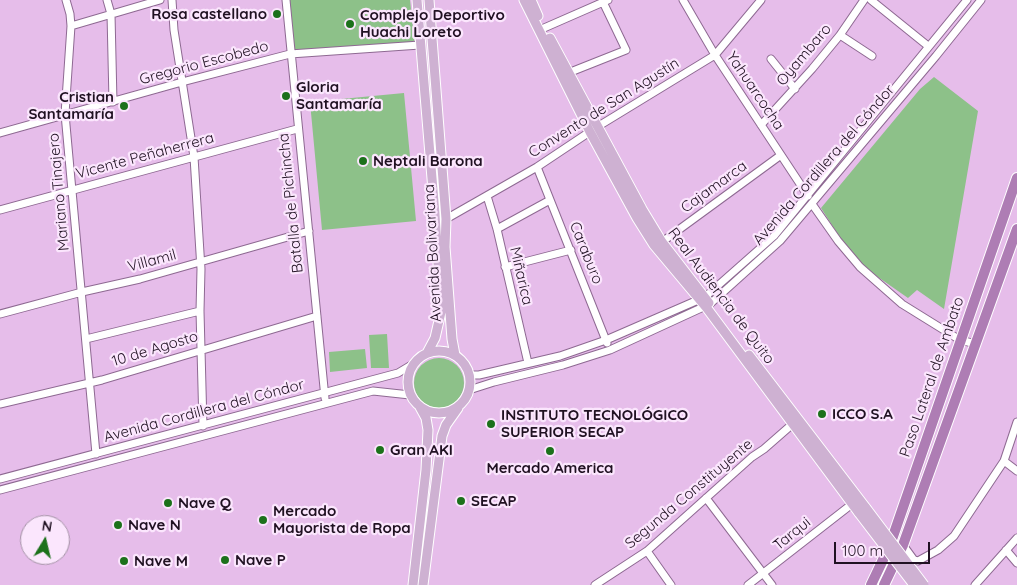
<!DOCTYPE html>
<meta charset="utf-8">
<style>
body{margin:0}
#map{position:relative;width:1017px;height:585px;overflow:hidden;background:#e6bdea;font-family:Quicksand,sans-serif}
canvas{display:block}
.north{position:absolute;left:20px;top:515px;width:50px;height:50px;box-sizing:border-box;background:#fbe6fd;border:1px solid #a391a5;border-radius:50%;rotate:9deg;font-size:14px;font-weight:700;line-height:20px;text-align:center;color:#201122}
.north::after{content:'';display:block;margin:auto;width:18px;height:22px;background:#1c711b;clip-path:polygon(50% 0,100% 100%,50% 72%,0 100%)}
.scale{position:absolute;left:834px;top:542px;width:96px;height:22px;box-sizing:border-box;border:2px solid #201122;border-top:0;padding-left:6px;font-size:15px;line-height:18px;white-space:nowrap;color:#201122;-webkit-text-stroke:4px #fbe6fd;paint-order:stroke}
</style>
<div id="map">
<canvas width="1017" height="585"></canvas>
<div class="north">N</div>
<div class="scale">100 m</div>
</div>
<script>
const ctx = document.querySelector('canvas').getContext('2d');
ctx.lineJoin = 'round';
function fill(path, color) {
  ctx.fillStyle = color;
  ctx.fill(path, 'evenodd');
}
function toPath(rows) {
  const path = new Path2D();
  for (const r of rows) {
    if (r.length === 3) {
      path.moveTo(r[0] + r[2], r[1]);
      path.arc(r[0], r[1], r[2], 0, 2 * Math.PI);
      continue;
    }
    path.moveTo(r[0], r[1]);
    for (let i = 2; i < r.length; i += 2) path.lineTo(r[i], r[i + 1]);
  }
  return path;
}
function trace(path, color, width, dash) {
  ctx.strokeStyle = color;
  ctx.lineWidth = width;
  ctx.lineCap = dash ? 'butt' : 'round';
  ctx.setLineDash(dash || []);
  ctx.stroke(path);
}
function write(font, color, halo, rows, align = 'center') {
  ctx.font = font + ' Quicksand,sans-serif';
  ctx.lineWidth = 4.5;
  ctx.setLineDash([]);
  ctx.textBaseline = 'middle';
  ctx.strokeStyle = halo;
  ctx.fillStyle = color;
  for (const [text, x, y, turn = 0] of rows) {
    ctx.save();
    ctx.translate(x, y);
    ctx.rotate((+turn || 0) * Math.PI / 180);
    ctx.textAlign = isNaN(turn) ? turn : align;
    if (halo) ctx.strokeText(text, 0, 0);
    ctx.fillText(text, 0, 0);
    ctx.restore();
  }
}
fill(toPath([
 [284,0,410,0,415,47,290,54],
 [934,77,978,111,944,309,917,290,908,298,855,261,821,208,920,89],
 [404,93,416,221,322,230,310,102],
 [387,334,389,368,371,368,369,335],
 [365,349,367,368,330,372,329,352],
 [439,383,25]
]), '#8dc189');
const minor = toPath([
 [66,0,70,14,71,26,65,114,96,454],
 [107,0,111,14,113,102],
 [172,0,174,30,194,157,201,269,200,311,203,426],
 [286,0,325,398],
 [683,0,715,55,808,196],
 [871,0,928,46],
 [71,26,160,0],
 [544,28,608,0],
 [840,35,872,56],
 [771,59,795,89],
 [568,73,626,50,603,2],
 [761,125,812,69,840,35,864,0],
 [0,133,182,82,290,54,420,45],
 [537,167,607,343],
 [487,196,497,229,528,363],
 [812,204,838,241,860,267,902,304,960,340,976,344],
 [0,210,297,129],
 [446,219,537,167,597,127,715,55,761,0],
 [497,229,550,200],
 [662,242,781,155],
 [505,267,571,250],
 [0,314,82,292,140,279,309,231],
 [86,339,200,311],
 [469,375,479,375,560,356,606,340,705,297,774,236,967,0],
 [469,390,494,382,563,365,610,350,710,304,780,241,936,56,981,0],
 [0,404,102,380,317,316],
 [1004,461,1017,471],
 [0,479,398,373,413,364],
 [0,490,373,391,410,395],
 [706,498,772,585],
 [903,545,914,560,918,561,938,550,954,536,1004,461,1017,422],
 [1006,550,1017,563],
 [647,551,671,585],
 [595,585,647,551,752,457,764,449,796,421],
 [748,585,852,504],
 [975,585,1017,538]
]);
const major = toPath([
 [417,0,435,214,441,312,435,338,427,353],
 [429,0,446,219,445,247,452,339,455,355],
 [524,0,590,132,637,218,654,245,706,307,859,513],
 [531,0,538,16],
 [550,38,642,209,662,242,709,303],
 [439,382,31],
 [749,355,866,508],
 [413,585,426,470,428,430,426,418,420,407],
 [423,585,442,436,446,425,458,408]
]);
const highway = toPath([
 [871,585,890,545,1017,178],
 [884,585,903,545,1017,229]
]);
trace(minor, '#8e6992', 9);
trace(major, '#fff', 11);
trace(highway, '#fff', 12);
trace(minor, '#fff', 7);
trace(major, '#ceb1d2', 9);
trace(highway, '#ae7db4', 10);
const majorBridge = toPath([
 [866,508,924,585],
 [859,513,914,585]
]);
trace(majorBridge, '#fff', 11, []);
trace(majorBridge, '#ceb1d2', 9);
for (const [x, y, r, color] of [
 [277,14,5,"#1c711b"],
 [350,24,5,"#1c711b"],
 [286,96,5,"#1c711b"],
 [124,106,5,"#1c711b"],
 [363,161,5,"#1c711b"],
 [822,414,5,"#1c711b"],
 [491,424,5,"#1c711b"],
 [380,450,5,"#1c711b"],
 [550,451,5,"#1c711b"],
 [461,501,5,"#1c711b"],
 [168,503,5,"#1c711b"],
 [263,520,5,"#1c711b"],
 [118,525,5,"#1c711b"],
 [225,560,5,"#1c711b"],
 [124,561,5,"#1c711b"]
]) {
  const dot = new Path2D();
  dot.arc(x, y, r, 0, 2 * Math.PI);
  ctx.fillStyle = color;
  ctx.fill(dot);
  trace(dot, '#fbe6fd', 2);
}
write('bold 15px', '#201122', '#fbe6fd', [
 ["Rosa castellano",267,14,"right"],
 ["Complejo Deportivo",360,15],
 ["Huachi Loreto",360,32],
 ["Gloria",296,87],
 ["Santamaría",296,104],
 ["Cristian",114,97,"right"],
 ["Santamaría",114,114,"right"],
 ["Neptali Barona",373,161],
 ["ICCO S.A",832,414],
 ["INSTITUTO TECNOLÓGICO",501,415],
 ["SUPERIOR SECAP",501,432],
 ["Gran AKI",390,450],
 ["Mercado America",550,468,"center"],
 ["SECAP",471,501],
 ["Nave Q",178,503],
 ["Mercado",273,511],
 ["Mayorista de Ropa",273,528],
 ["Nave N",128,525],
 ["Nave P",235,560],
 ["Nave M",134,561]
], 'left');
write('15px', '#201122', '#fbe6fd', [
 ["Oyambaro",804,55,-50],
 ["Gregorio Escobedo",204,63,-15],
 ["Yahuarcocha",755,91,56],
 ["Convento de San Agustín",604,108,-32],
 ["Vicente Peñaherrera",145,156,-15],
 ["Avenida Cordillera del Cóndor",824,165,-49],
 ["Cajamarca",714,187,-36],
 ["Mariano Tinajero",59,192,-95],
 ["Batalla de Pichincha",291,203,-96],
 ["Avenida Bolivariana",433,253,-93],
 ["Caraburo",586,253,68],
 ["Villamil",152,261,-15],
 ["Miñarica",521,276,77],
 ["Real Audiencia de Quito",721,296,53],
 ["10 de Agosto",155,349,-17],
 ["Paso Lateral de Ambato",932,377,-71],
 ["Avenida Cordillera del Cóndor",204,411,-15],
 ["Segunda Constituyente",689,494,-40],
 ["Tarqui",792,534,-39]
]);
</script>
